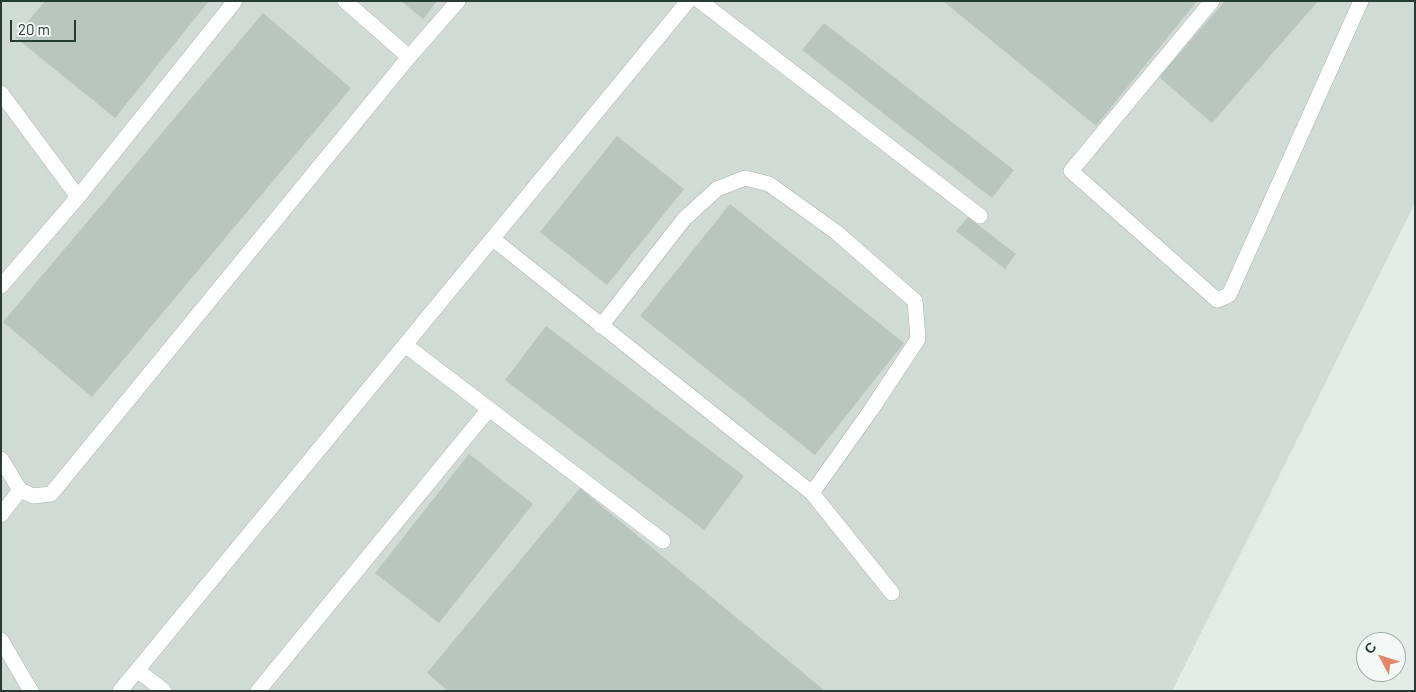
<!DOCTYPE html>
<meta charset="utf-8">
<style>
body{margin:0}
#map{position:relative;width:1416px;height:692px;overflow:hidden;background:#e3ebe7;font-family:Barlow,sans-serif}
canvas{display:block}
.frame{position:absolute;inset:0;border:2px solid #253b34;pointer-events:none}
.north{position:absolute;left:1356px;top:632px;width:50px;height:50px;box-sizing:border-box;background:#f3f8f6;border:1px solid #a1aca8;border-radius:50%;rotate:310deg;font-size:14px;font-weight:700;line-height:20px;text-align:center;color:#253b34}
.north::after{content:'';display:block;margin:auto;width:18px;height:22px;background:#e3866a;clip-path:polygon(50% 0,100% 100%,50% 72%,0 100%)}
.scale{position:absolute;left:10px;top:20px;width:66px;height:22px;box-sizing:border-box;border:2px solid #253b34;border-top:0;padding-left:6px;font-size:15px;line-height:18px;white-space:nowrap;color:#253b34;-webkit-text-stroke:4px #f3f8f6;paint-order:stroke}
</style>
<div id="map">
<canvas width="1416" height="692"></canvas>
<div class="frame"></div>
<div class="north">С</div>
<div class="scale">20 m</div>
</div>
<script>
const ctx = document.querySelector('canvas').getContext('2d');
ctx.lineJoin = 'round';
function fill(path, color) {
  ctx.fillStyle = color;
  ctx.fill(path, 'evenodd');
}
function toPath(rows) {
  const path = new Path2D();
  for (const r of rows) {
    path.moveTo(r[0], r[1]);
    for (let i = 2; i < r.length; i += 2) path.lineTo(r[i], r[i + 1]);
  }
  return path;
}
function trace(path, color, width, dash) {
  ctx.strokeStyle = color;
  ctx.lineWidth = width;
  ctx.lineCap = dash ? 'butt' : 'round';
  ctx.setLineDash(dash || []);
  ctx.stroke(path);
}
fill(toPath([
 [1,1,1415,1,1415,203,1172,691,1,691]
]), '#d1dbd6');
fill(toPath([
 [45,1,209,1,115,118,15,37],
 [401,1,437,1,423,19],
 [943,1,1197,1,1096,126],
 [1225,1,1318,1,1212,123,1159,77],
 [263,13,351,88,92,397,3,322],
 [824,23,1014,170,992,198,802,50],
 [617,136,684,189,607,285,540,232],
 [730,204,904,343,815,455,640,316],
 [968,217,1016,254,1005,269,956,231],
 [546,326,744,476,704,530,505,380],
 [469,454,533,504,439,623,375,573],
 [580,488,825,691,448,691,427,673]
]), '#b9c6c0');
const minor = toPath([
 [345,1,409,57],
 [700,1,980,216],
 [1212,1,1071,171,1217,300,1229,295,1361,1],
 [1,93,78,197],
 [493,239,812,493,892,593],
 [1,286,78,197,235,1],
 [601,326,684,219,717,189,745,178,769,184,836,232,915,301,918,339,871,410,812,493],
 [405,345,663,541],
 [1,459,20,490,33,496,51,494,409,57,458,1],
 [1,515,20,490],
 [1,640,31,691],
 [137,670,164,691],
 [120,691,688,1],
 [258,691,489,409]
]);
trace(minor, '#a6b3ae', 16);
trace(minor, '#fff', 15);
</script>
